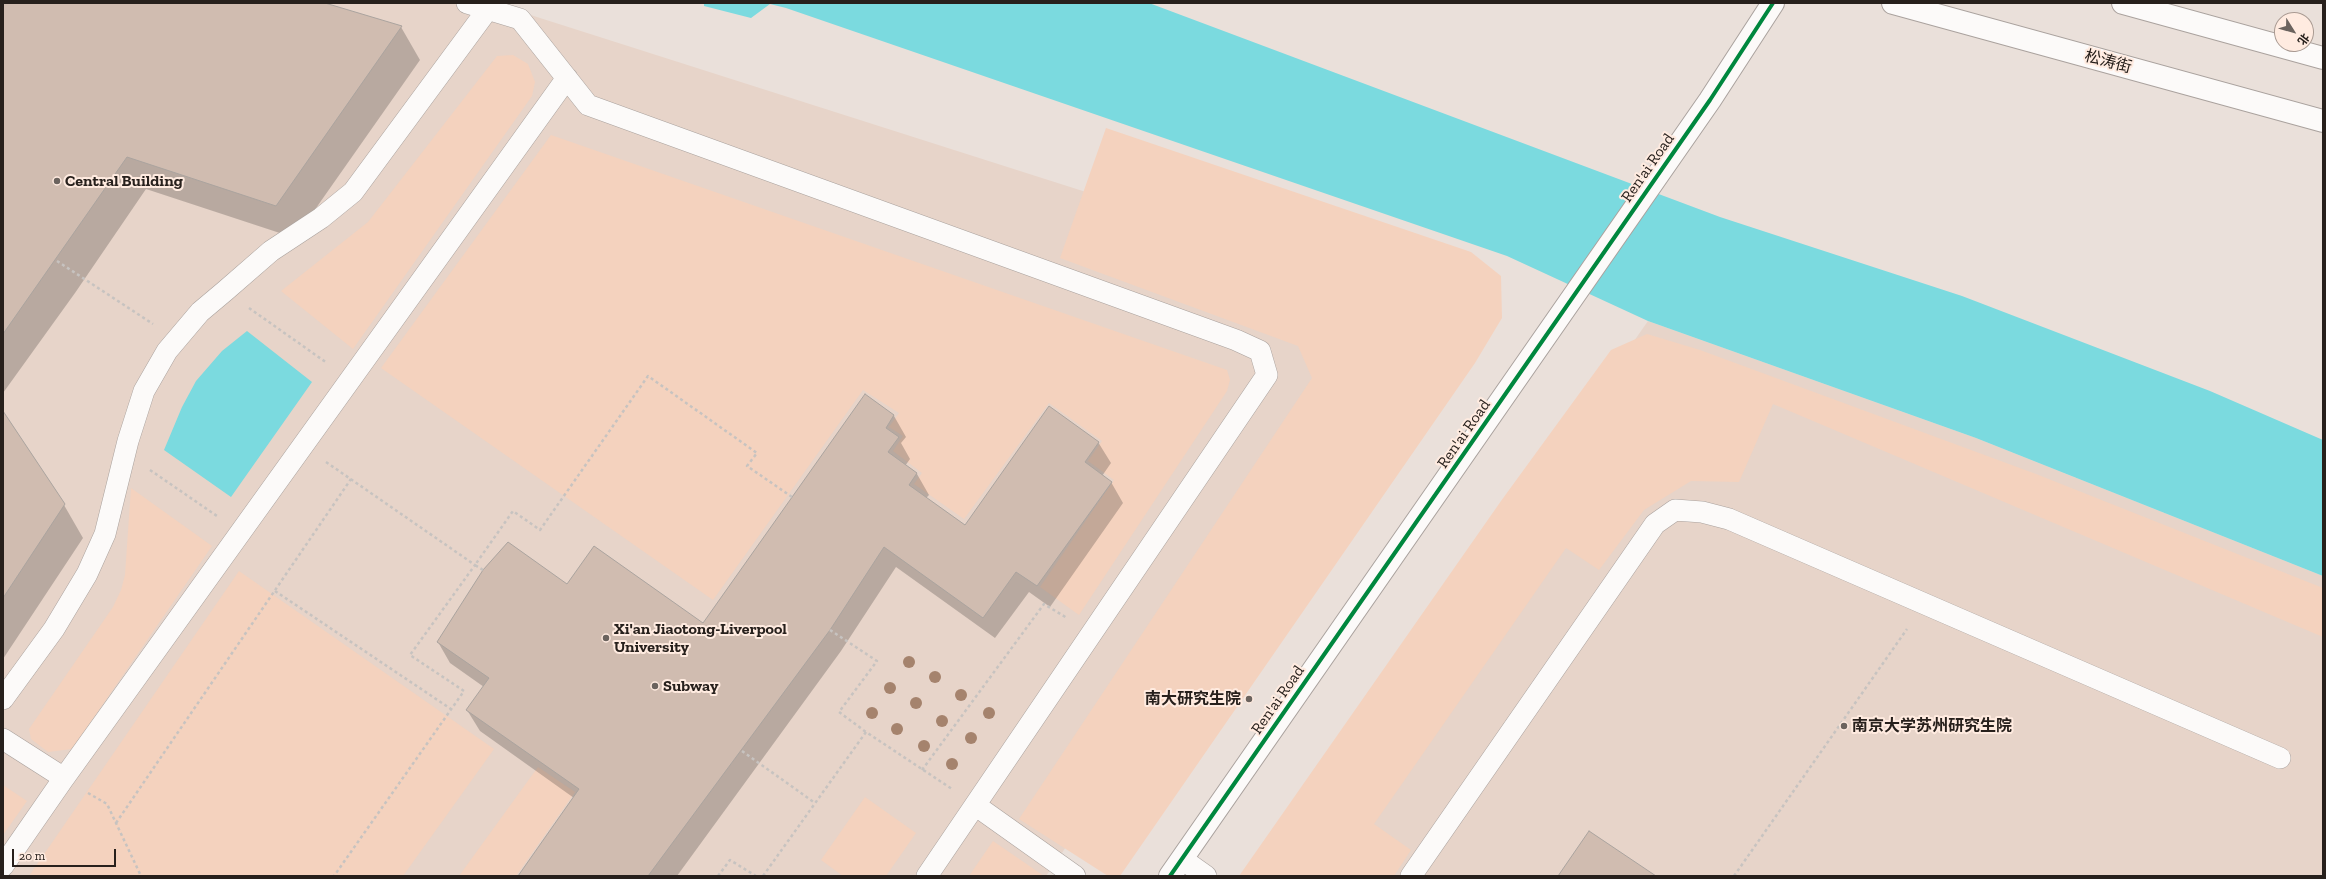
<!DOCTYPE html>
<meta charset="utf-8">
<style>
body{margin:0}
#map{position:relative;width:2326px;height:879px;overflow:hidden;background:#eae0da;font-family:"Zilla Slab","Noto Sans SC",serif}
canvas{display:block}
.frame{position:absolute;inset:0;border:4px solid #27201c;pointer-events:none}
.north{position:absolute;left:2274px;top:12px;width:40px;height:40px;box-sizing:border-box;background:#ffebe0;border:1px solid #a99a92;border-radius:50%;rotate:127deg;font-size:11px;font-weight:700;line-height:16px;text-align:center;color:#27201c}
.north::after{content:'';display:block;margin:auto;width:14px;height:18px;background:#6b635e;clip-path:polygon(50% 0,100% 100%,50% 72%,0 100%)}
.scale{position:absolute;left:12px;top:849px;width:104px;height:18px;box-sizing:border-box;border:2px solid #27201c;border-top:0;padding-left:5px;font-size:12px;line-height:14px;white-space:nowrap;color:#27201c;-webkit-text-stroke:3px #ffebe0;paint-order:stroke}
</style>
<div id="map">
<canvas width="2326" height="879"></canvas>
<div class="frame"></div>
<div class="north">北</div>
<div class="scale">20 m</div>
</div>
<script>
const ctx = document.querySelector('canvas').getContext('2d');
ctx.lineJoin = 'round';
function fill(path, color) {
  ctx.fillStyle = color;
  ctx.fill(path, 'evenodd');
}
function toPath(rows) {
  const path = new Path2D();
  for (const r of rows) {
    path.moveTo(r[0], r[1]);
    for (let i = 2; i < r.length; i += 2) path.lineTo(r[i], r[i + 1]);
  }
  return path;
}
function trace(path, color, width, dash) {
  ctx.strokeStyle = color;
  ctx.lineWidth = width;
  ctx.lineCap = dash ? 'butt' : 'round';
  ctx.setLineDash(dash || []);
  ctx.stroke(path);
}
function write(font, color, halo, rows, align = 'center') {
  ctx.font = font + ' "Zilla Slab","Noto Sans SC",serif';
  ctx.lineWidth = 4;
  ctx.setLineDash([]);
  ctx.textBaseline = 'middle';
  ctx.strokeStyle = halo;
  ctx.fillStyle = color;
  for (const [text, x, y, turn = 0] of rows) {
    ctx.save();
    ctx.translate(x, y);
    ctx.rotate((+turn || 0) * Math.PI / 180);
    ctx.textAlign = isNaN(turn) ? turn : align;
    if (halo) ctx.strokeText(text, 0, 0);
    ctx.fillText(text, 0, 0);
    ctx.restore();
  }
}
fill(toPath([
 [3,3,493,3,1318,266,1373,401,1046,876,3,876],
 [1648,321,1976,438,2323,576,2323,876,1260,876]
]), '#e7d4c9');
fill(toPath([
 [513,55,528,64,535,82,532,96,353,349,281,291,368,222,497,56],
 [1106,128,1471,252,1501,276,1502,318,1475,363,1120,876,1108,876,1019,819,1312,378,1298,346,1060,258],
 [551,135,1227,370,1230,380,1227,391,1079,615,1040,587,1114,480,1088,461,1102,441,1049,403,964,519,914,484,922,473,893,451,903,436,889,427,899,413,863,390,713,600,381,368],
 [1647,334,1700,350,2036,474,2323,588,2323,637,1773,404,1739,482,1691,481,1644,510,1599,570,1566,548,1374,824,1411,850,1394,876,1239,876,1501,501,1611,350],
 [131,488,212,546,72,749,48,752,31,739,29,729,113,607,121,590,125,575],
 [239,571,494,749,403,876,29,876],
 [538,767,575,792,516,876,459,876],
 [3,785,27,801,3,835],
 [865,797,916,833,886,876,843,876,821,860],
 [993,841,1044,876,969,876]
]), '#f4d2be');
fill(toPath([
 [704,3,1149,3,1720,217,1962,296,2210,391,2323,440,2323,576,1976,438,1648,321,1507,256,786,8,770,4,751,18,704,6],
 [247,331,312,382,231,497,164,450,182,407,196,381,222,351]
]), '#7bdadf');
fill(toPath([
 [3,3,321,3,401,27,420,60,295,238,146,189,75,293,3,393],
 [865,396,894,416,906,437,901,443,910,459,905,466,917,474,929,495,926,498,965,526,1098,442,1111,463,1102,476,1111,482,1123,503,1050,607,1029,592,995,638,896,567,841,651,677,876,519,876,574,798,480,731,467,710,484,687,450,663,438,642,567,586,703,624],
 [3,413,64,505,83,538,3,659]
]), '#0003');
const building = toPath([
 [3,3,325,3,402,26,276,206,127,157,3,334,3,3],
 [865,394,894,415,886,428,899,437,888,452,917,473,909,485,965,525,1049,406,1099,442,1085,462,1112,482,1037,586,1016,572,983,618,884,547,830,630,648,876,518,876,579,789,466,710,489,678,437,642,483,570,508,542,567,584,594,546,703,623,865,394],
 [3,411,65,504,3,598,3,411],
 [1589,831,1656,876,1558,876,1589,831]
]);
fill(building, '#d0bcb0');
trace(building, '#aba49f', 1);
const lane = toPath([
 [467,3,520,19,588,105,1236,340,1260,351,1267,375,927,876],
 [3,699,54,629,87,574,105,534,128,441,144,391,167,351,200,312,225,291,271,251,321,218,353,192,488,9],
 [3,739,64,778,3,866],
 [64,778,567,78],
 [975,805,1075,876],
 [1182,859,1206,876],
 [1411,876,1655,524,1675,510,1702,512,1729,519,2280,758]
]);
const secondary = toPath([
 [1170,876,1710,100,1773,3]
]);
const primary = toPath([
 [1893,3,2323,121],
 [2123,3,2323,58]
]);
trace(lane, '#aaa29e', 22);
trace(secondary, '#aaa29e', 24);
trace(primary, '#aaa29e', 24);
trace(toPath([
 [57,261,153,324],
 [249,308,327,363],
 [326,462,475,565,410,655,464,691,334,876],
 [150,470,217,516],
 [483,570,475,565,513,511,540,530,648,376,757,453,747,466,792,497],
 [275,591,451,709],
 [830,630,877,661,839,712,866,732],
 [742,751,815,803],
 [922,770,1044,604,1067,618],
 [88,793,107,804,141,876],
 [116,823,351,479],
 [718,876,730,860,756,876],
 [763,876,866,732,952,789],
 [1734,876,1907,629]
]), '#c7c3c0', 2.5, [3, 3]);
trace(lane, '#fcfaf9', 21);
trace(secondary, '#fcfaf9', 22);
trace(primary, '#fcfaf9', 22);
trace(toPath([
 [1170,876,1710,100,1773,3]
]), '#00873e', 4);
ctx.fillStyle = '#a5836d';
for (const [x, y] of [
 [909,662],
 [935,677],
 [890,688],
 [961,695],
 [916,703],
 [872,713],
 [989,713],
 [942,721],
 [897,729],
 [971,738],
 [924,746],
 [952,764]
]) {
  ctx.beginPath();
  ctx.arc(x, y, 6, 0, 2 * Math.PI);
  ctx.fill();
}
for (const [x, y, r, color] of [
 [57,181,4,"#6b635e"],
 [606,638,4,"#6b635e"],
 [655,686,4,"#6b635e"],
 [1249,699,4,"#6b635e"],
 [1844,726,4,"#6b635e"]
]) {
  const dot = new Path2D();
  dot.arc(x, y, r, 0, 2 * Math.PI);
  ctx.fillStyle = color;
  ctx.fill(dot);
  trace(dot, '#ffebe0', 1.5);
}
write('16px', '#27201c', '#ffebe0', [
 ["松涛街",2108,62,15],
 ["Ren'ai Road",1648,168,-55],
 ["Ren'ai Road",1464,434,-55],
 ["Ren'ai Road",1278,700,-55]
]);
write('bold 16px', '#27201c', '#ffebe0', [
 ["Central Building",65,181],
 ["Xi'an Jiaotong-Liverpool",614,629],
 ["University",614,647],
 ["Subway",663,686],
 ["南大研究生院",1241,699,"right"],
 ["南京大学苏州研究生院",1852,726]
], 'left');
</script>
